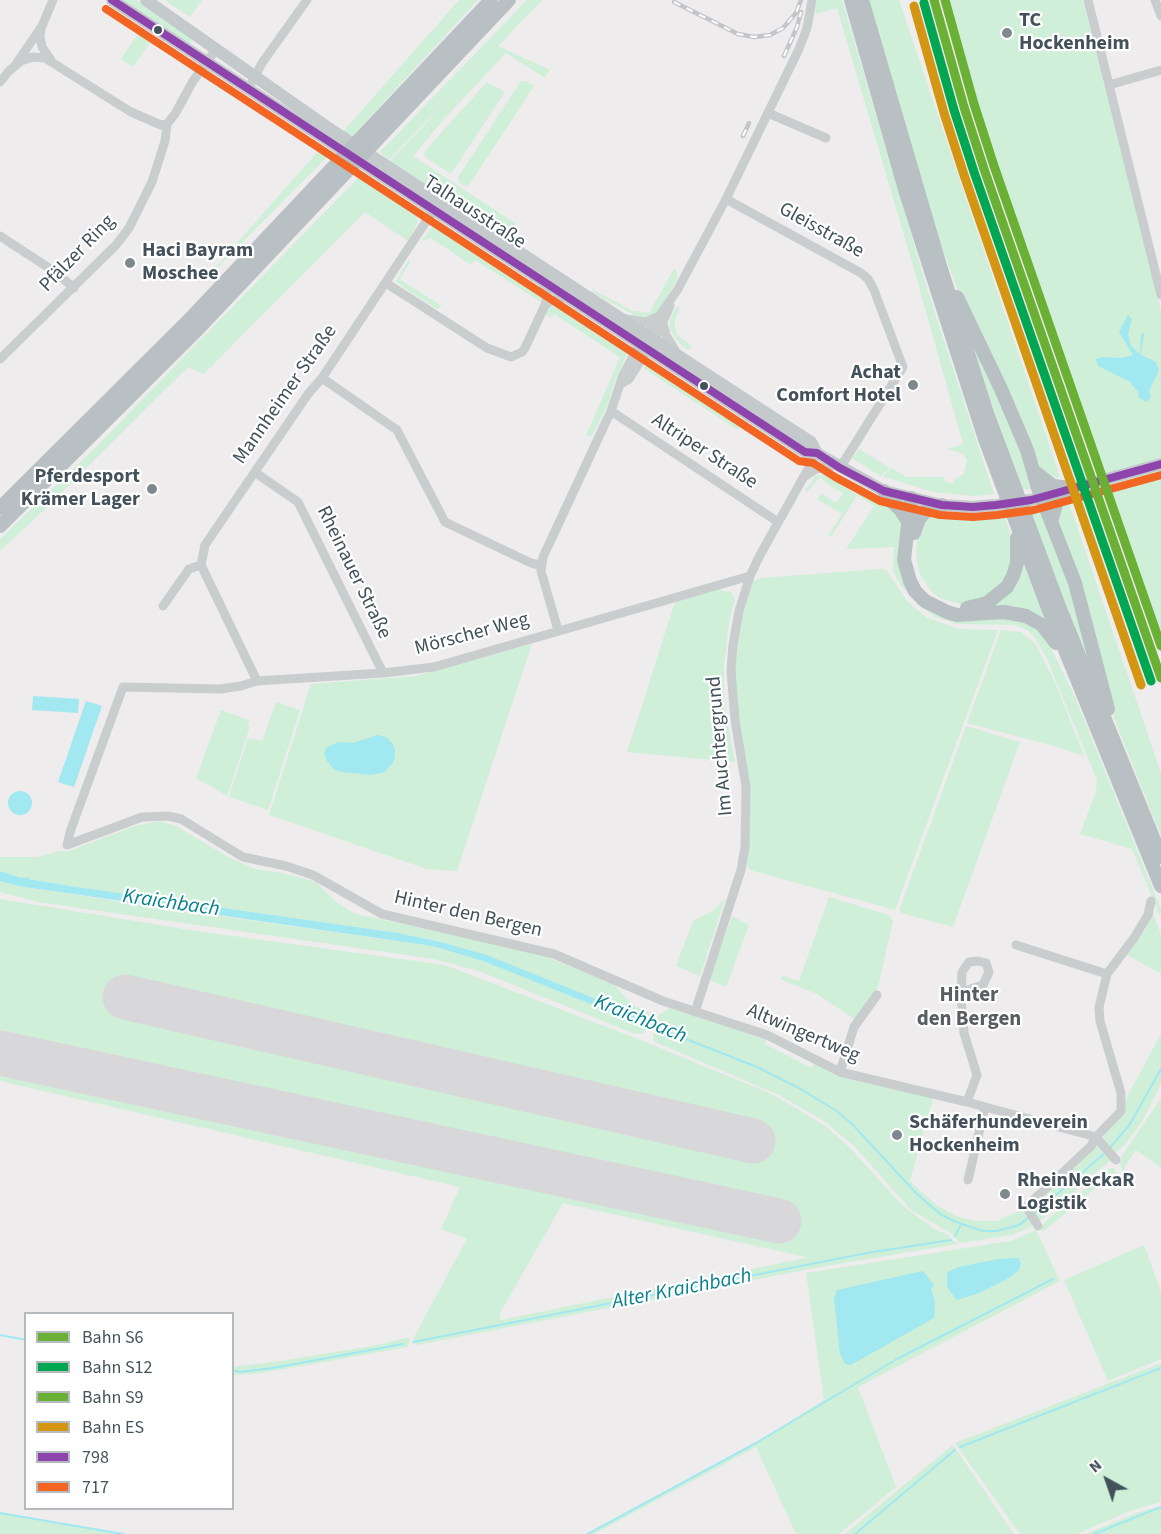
<!DOCTYPE html>
<meta charset="utf-8">
<style>
body{margin:0}
#map{position:relative;width:1161px;height:1534px;overflow:hidden;background:#eeeced;font-family:"Source Sans 3",sans-serif}
canvas{display:block}
.legend{position:absolute;left:24px;top:1312px;width:210px;height:198px;box-sizing:border-box;background:#fff;border:2px solid #b4babd;margin:0;padding:8px 10px;list-style:none;font-size:18px;color:#43525a}
.legend li{display:flex;align-items:center;gap:12px;height:30px}
.legend b{width:30px;border:2px solid #b4babd}
.north{position:absolute;left:1077px;top:1450px;width:60px;height:60px;-webkit-text-stroke:4px #fff;paint-order:stroke;rotate:320deg;font-size:16px;font-weight:700;line-height:24px;text-align:center;color:#43525a}
.north::after{content:'';display:block;margin:auto;width:21px;height:27px;background:#43525a;clip-path:polygon(50% 0,100% 100%,50% 72%,0 100%)}
</style>
<div id="map">
<canvas width="1161" height="1534"></canvas>
<ul class="legend">
<li><b style="height:8px;background:#69b035"></b>Bahn S6</li>
<li><b style="height:8px;background:#00a651"></b>Bahn S12</li>
<li><b style="height:8px;background:#69b035"></b>Bahn S9</li>
<li><b style="height:8px;background:#d39512"></b>Bahn ES</li>
<li><b style="height:8px;background:#8e44ad"></b>798</li>
<li><b style="height:8px;background:#f26522"></b>717</li>
</ul>
<div class="north">N</div>
</div>
<script>
const ctx = document.querySelector('canvas').getContext('2d');
ctx.lineJoin = 'round';
function fill(path, color) {
  ctx.fillStyle = color;
  ctx.fill(path, 'evenodd');
}
function toPath(rows) {
  const path = new Path2D();
  for (const r of rows) {
    if (r.length === 3) {
      path.moveTo(r[0] + r[2], r[1]);
      path.arc(r[0], r[1], r[2], 0, 2 * Math.PI);
      continue;
    }
    path.moveTo(r[0], r[1]);
    for (let i = 2; i < r.length; i += 2) path.lineTo(r[i], r[i + 1]);
  }
  return path;
}
function trace(path, color, width, dash) {
  ctx.strokeStyle = color;
  ctx.lineWidth = width;
  ctx.lineCap = dash ? 'butt' : 'round';
  ctx.setLineDash(dash || []);
  ctx.stroke(path);
}
function write(font, color, halo, rows, align = 'center') {
  ctx.font = font + ' "Source Sans 3",sans-serif';
  ctx.lineWidth = 4.5;
  ctx.setLineDash([]);
  ctx.textBaseline = 'middle';
  ctx.strokeStyle = halo;
  ctx.fillStyle = color;
  for (const [text, x, y, turn = 0] of rows) {
    ctx.save();
    ctx.translate(x, y);
    ctx.rotate((+turn || 0) * Math.PI / 180);
    ctx.textAlign = isNaN(turn) ? turn : align;
    if (halo) ctx.strokeText(text, 0, 0);
    ctx.fillText(text, 0, 0);
    ctx.restore();
  }
}
fill(toPath([
 [120,0,136,0,194,37,190,44],
 [164,0,202,0,190,17],
 [459,0,478,0,348,141,340,135],
 [527,0,542,0,498,46,550,70,545,78,506,53,444,119,413,156,516,224,508,234,504,235,390,161,495,50,389,160,380,152],
 [817,0,842,0,929,295,994,494,974,496,933,492,884,477,885,474,892,468,906,477,944,477,945,482,953,483,954,479,959,477,964,473,967,460,962,453,947,449,963,444,914,269,837,8,815,14],
 [866,0,899,0,1060,477,1054,478,1040,470,967,314,940,243],
 [942,0,1083,0,1161,311,1161,653,1106,495,1106,487,1100,471,1096,465,1015,235,1017,232,1013,221,1010,219,992,169,994,166,991,164,972,108,973,104,970,102,954,45,956,42,954,36,951,34],
 [139,32,151,41,133,67,121,59],
 [521,81,525,81,534,86,469,185,465,186,459,182,458,177],
 [487,82,505,92,451,174,425,157,424,152],
 [319,150,328,156,201,284],
 [359,177,415,212,418,222,408,241,365,212,204,374,188,367,44,510,0,551,0,539,91,452],
 [434,225,541,293,541,302,475,260,471,265,431,238,421,241],
 [409,259,410,262,401,277,401,280,442,306,439,308,437,309,403,287,396,281],
 [674,269,676,270,678,278,657,313,648,317,636,316,591,292,593,290,633,311,649,313],
 [557,303,628,351,613,386,608,404,592,436,586,436,620,357,554,314,551,318,545,315,549,308],
 [677,306,680,308,675,319,675,328,678,336,692,346,689,350,681,345,670,330,670,319],
 [967,332,1009,416,1032,484,1031,489,1022,490],
 [648,364,660,369,743,423,738,430,643,368],
 [859,449,890,468,881,476,878,475,852,458],
 [824,474,857,495,860,491,889,503,900,517,901,525,899,541,899,561,929,609,1018,617,1042,630,1074,695,1161,909,1161,914,1159,914,1132,849,1080,834,1096,791,1097,780,1047,659,1037,641,1029,631,1015,625,958,624,935,617,917,604,899,583,893,571,894,547,846,549,874,506,857,495,831,537,828,535,842,514,817,499,823,492,824,495,836,503,843,493,828,485,820,477,807,492,805,491,815,476],
 [1068,500,1161,773,1161,836,1114,718,1096,650,1056,519,1063,503],
 [1041,507,1074,591,1097,684,1029,510],
 [932,512,989,516,1004,514,1011,537,1014,563,1000,591,964,605,940,598,930,590,919,572,916,550,918,534],
 [909,548,911,568,920,587,929,597,959,610,986,607,1022,559,1048,624,1038,618,957,612,922,594,908,563],
 [880,569,886,570,907,601,927,618,960,629,998,630,895,910,750,870,747,866,750,831,750,792,738,720,735,671,740,621,753,581,761,578],
 [721,588,722,591,731,592,735,599,729,622,724,667,724,703,735,762,627,752,675,602],
 [1001,630,1021,632,1035,643,1055,682,1084,756,1050,745,967,723],
 [532,644,457,871,427,869,269,815,311,684,416,676],
 [276,702,300,710,268,810,229,797,248,738,262,741],
 [221,710,249,720,248,725,250,726,227,796,196,778],
 [966,726,1020,742,953,927,901,913,900,908],
 [160,821,176,826,228,857,255,869,283,873,316,882,336,902,355,914,486,941,549,958,613,983,632,1005,653,1015,651,1021,487,955,441,942,398,933,77,887,21,878,0,871,0,857,38,857,60,851,66,852,135,826],
 [0,881,18,886,141,905,432,946,483,961,648,1027,643,1033,635,1034,479,971,434,959,38,902,0,892],
 [829,897,889,915,893,921,878,987,857,1021,817,994,780,979,783,976,799,981],
 [0,899,190,930,445,965,643,1041,769,1093,796,1108,828,1128,852,1150,902,1205,934,1229,948,1235,957,1244,810,1269,417,1345,415,1344,414,1337,467,1239,441,1229,460,1187,0,1081],
 [563,1203,806,1257,806,1258,500,1320,500,1313],
 [725,899,700,976,676,966,693,921,714,910],
 [1153,913,1161,935,1161,974,1127,955,1145,930],
 [732,916,749,925,726,987,709,980],
 [671,1007,767,1038,765,1044,812,1068,815,1062,824,1069,837,1075,933,1098,910,1181,936,1205,956,1216,975,1221,997,1221,1025,1208,1033,1223,1031,1227,1011,1235,960,1243,951,1233,911,1210,856,1148,824,1121,779,1095,655,1042,653,1039,655,1025,659,1015],
 [1161,1034,1161,1084,1143,1120,1128,1141,1116,1153,1105,1140,1104,1134,1124,1111,1127,1097],
 [1161,1098,1161,1168,1136,1150,1124,1168,1128,1183,1120,1164,1122,1156],
 [1097,1144,1111,1160,1040,1221,1029,1208],
 [1110,1168,1113,1168,1118,1174,1112,1174,1043,1232,1041,1227,1049,1218],
 [1036,1230,1060,1281,858,1387,896,1487,839,1534,796,1534,756,1447,594,1534,585,1534,754,1444,824,1400,806,1273,1011,1241],
 [1144,1245,1161,1292,1161,1359,1108,1381,1064,1280],
 [410,1337,408,1347,296,1367,254,1374,233,1375,233,1367,280,1361,372,1346],
 [1161,1363,1161,1502,1130,1511,1077,1534,1020,1534,955,1443],
 [953,1445,1014,1534,845,1534,889,1497],
 [1161,1506,1161,1534,1085,1534,1139,1512],
 [0,1512,42,1521,122,1534,0,1534]
]), '#cfefd8');
fill(toPath([
 [1128,315,1132,319,1128,334,1131,346,1140,354,1141,334,1144,333,1141,355,1156,362,1159,370,1149,391,1151,397,1147,402,1139,398,1138,392,1130,382,1098,366,1096,359,1102,357,1121,358,1133,355,1119,332],
 [33,696,79,699,78,713,32,710],
 [86,701,102,706,74,787,58,782],
 [377,735,386,737,392,743,395,750,395,758,392,764,385,772,371,775,341,772,334,769,327,761,324,754,327,747,338,742,353,743],
 [20,803,12],
 [0,871,21,878,30,877,28,879,77,887,398,933,441,942,487,955,651,1021,648,1027,483,961,432,946,18,886,0,881],
 [1019,1258,1021,1264,1019,1270,1009,1278,979,1293,957,1300,947,1287,947,1272,959,1267,998,1259],
 [923,1271,934,1285,931,1289,935,1301,934,1318,858,1361,850,1365,845,1364,840,1354,834,1299,837,1290]
]), '#a1e8f0');
trace(toPath([
 [648,1024,757,1067,799,1088,835,1110,852,1124,916,1193,940,1214,956,1222,983,1231,997,1231,1019,1225,1029,1217],
 [1109,1149,1130,1124,1161,1069],
 [1034,1214,1105,1153],
 [955,1236,961,1224],
 [0,1335,26,1340],
 [413,1342,867,1253,951,1240],
 [232,1370,240,1372,273,1368,403,1344],
 [960,1447,1161,1368],
 [0,1513,123,1534],
 [588,1534,756,1443,897,1359,1053,1279],
 [855,1534,955,1450],
 [1094,1534,1161,1507]
]), '#a1e8f0', 2);
trace(toPath([
 [125,997,753,1141],
 [0,1053,779,1221]
]), '#d8d8da', 45);
trace(toPath([
 [1088,0,1161,295],
 [1155,0,1161,16],
 [41,28,40,37,42,47,51,60],
 [16,64,42,26,53,0],
 [0,82,9,71,21,61,33,57,45,58,131,112,161,125,167,124,175,114,193,81,217,48],
 [252,82,262,63,307,0],
 [1109,85,1161,70],
 [768,113,826,138],
 [726,199,861,273,868,279,874,290,903,367,840,468],
 [0,236,55,272,74,288],
 [386,283,487,348,511,357,522,352,525,348,545,305,547,295,542,281],
 [545,305,551,301,567,297],
 [626,319,646,322,659,316],
 [663,323,666,335,677,353],
 [0,359,116,245,129,228,152,182,165,141,167,124],
 [322,378,397,430,445,522,531,563,540,565],
 [622,383,629,379,658,333,670,306],
 [611,411,778,522],
 [256,473,298,502,383,673],
 [804,477,816,469,836,465],
 [201,565,257,681],
 [163,606,189,569,201,565,205,545,308,394,322,378,437,205],
 [558,630,541,571,543,557,611,411,623,375,639,345,678,289,726,199,799,49,807,28,812,0],
 [67,845,142,817,168,816,181,819,243,857,286,866,313,875,382,914,554,954,663,1001,767,1035,840,1072,967,1102,1096,1137],
 [67,845,70,832,123,687,220,689,241,686,257,681,383,673,434,667,750,576],
 [1016,945,1107,974],
 [961,997,967,990,983,985,989,972,986,963,978,961,969,962,962,972,961,997,964,1033,977,1075,967,1102],
 [695,1012,741,870,745,847,746,787,735,720,731,670,733,645,739,611,750,576,760,555,817,453],
 [840,1072,854,1027,877,995],
 [1096,1137,1116,1160],
 [968,1180,985,1107],
 [1038,1226,1027,1208,1028,1205,1091,1146,1096,1137,1121,1111,1121,1093,1100,1021,1099,1007,1107,974,1134,938,1148,915,1151,901]
]), '#c9cdce', 9);
trace(toPath([
 [112,0,805,452,817,453],
 [146,0,327,127,797,433,811,442,817,453,825,458,884,491,942,505,973,507,996,505,1031,500,1161,464]
]), '#c4c9cc', 12);
trace(toPath([
 [851,0,906,193,985,439,1048,608,1161,886],
 [862,0,940,266,987,413,1060,609,1161,857],
 [957,297,1001,389,1027,450,1038,488,1075,583,1108,709],
 [1035,472,1053,486,1072,488],
 [884,491,889,499,900,509,907,520],
 [911,498,904,560,910,581,915,591,925,601,947,612,957,615,1004,612,1026,616,1042,625,1056,643],
 [0,508,189,320,491,0],
 [1052,519,1056,504,1066,490],
 [0,526,197,330,509,0],
 [914,533,919,519,925,512,932,507,942,505],
 [967,608,987,603,1007,587,1013,576,1017,563,1017,538]
]), '#b8c0c4', 14);
const rail = toPath([
 [674,2,738,34,754,37,770,35,783,28,796,13,801,0],
 [784,56,797,27,801,12],
 [743,136,749,123]
]);
trace(rail, '#c3c5c7', 4.5);
trace(rail, '#fff', 2, [7]);
trace(toPath([
 [112,0,805,452,817,453,840,468,884,491,942,505,973,507,996,505,1031,500,1161,464]
]), '#8e44ad', 8);
trace(toPath([
 [106,9,799,461,813,463,835,477,880,501,940,515,973,517,997,515,1034,510,1161,475]
]), '#f26522', 8);
trace(toPath([
 [934,0,964,107,984,169,1161,678]
]), '#69b035', 9);
trace(toPath([
 [924,3,954,110,974,172,1151,681]
]), '#00a651', 9);
trace(toPath([
 [945,0,974,104,994,166,1161,646]
]), '#69b035', 9);
trace(toPath([
 [914,6,944,113,964,175,1141,685]
]), '#d39512', 9);
for (const [x, y, r, color] of [
 [158,30,5,"#43525a"],
 [1007,33,6,"#7f888d"],
 [130,263,6,"#7f888d"],
 [913,385,6,"#7f888d"],
 [704,386,5,"#43525a"],
 [152,489,6,"#7f888d"],
 [897,1135,6,"#7f888d"],
 [1005,1194,6,"#7f888d"]
]) {
  const dot = new Path2D();
  dot.arc(x, y, r, 0, 2 * Math.PI);
  ctx.fillStyle = color;
  ctx.fill(dot);
  trace(dot, '#fff', 2);
}
write('bold 20px', '#43525a', '#fff', [
 ["TC",1019,22],
 ["Hockenheim",1019,45],
 ["Haci Bayram",142,252],
 ["Moschee",142,275],
 ["Achat",901,374,"right"],
 ["Comfort Hotel",901,397,"right"],
 ["Pferdesport",140,478,"right"],
 ["Krämer Lager",140,501,"right"],
 ["Schäferhundeverein",909,1124],
 ["Hockenheim",909,1147],
 ["RheinNeckaR",1017,1182],
 ["Logistik",1017,1205]
], 'left');
write('20px', '#43525a', '#fff', [
 ["Talhausstraße",474,213,33],
 ["Gleisstraße",821,231,29],
 ["Pfälzer Ring",78,254,-46],
 ["Mannheimer Straße",286,395,-55],
 ["Altriper Straße",704,452,33],
 ["Rheinauer Straße",353,573,64],
 ["Mörscher Weg",472,635,-15],
 ["Im Auchtergrund",721,746,-95],
 ["Hinter den Bergen",468,915,13],
 ["Altwingertweg",803,1034,23]
]);
write('italic 21px', '#07818e', '#fff', [
 ["Kraichbach",171,904,8],
 ["Kraichbach",640,1020,22],
 ["Alter Kraichbach",682,1290,-11]
]);
write('bold 21px', '#585d61', '#fff', [
 ["Hinter",969,996],
 ["den Bergen",969,1020]
]);
</script>
